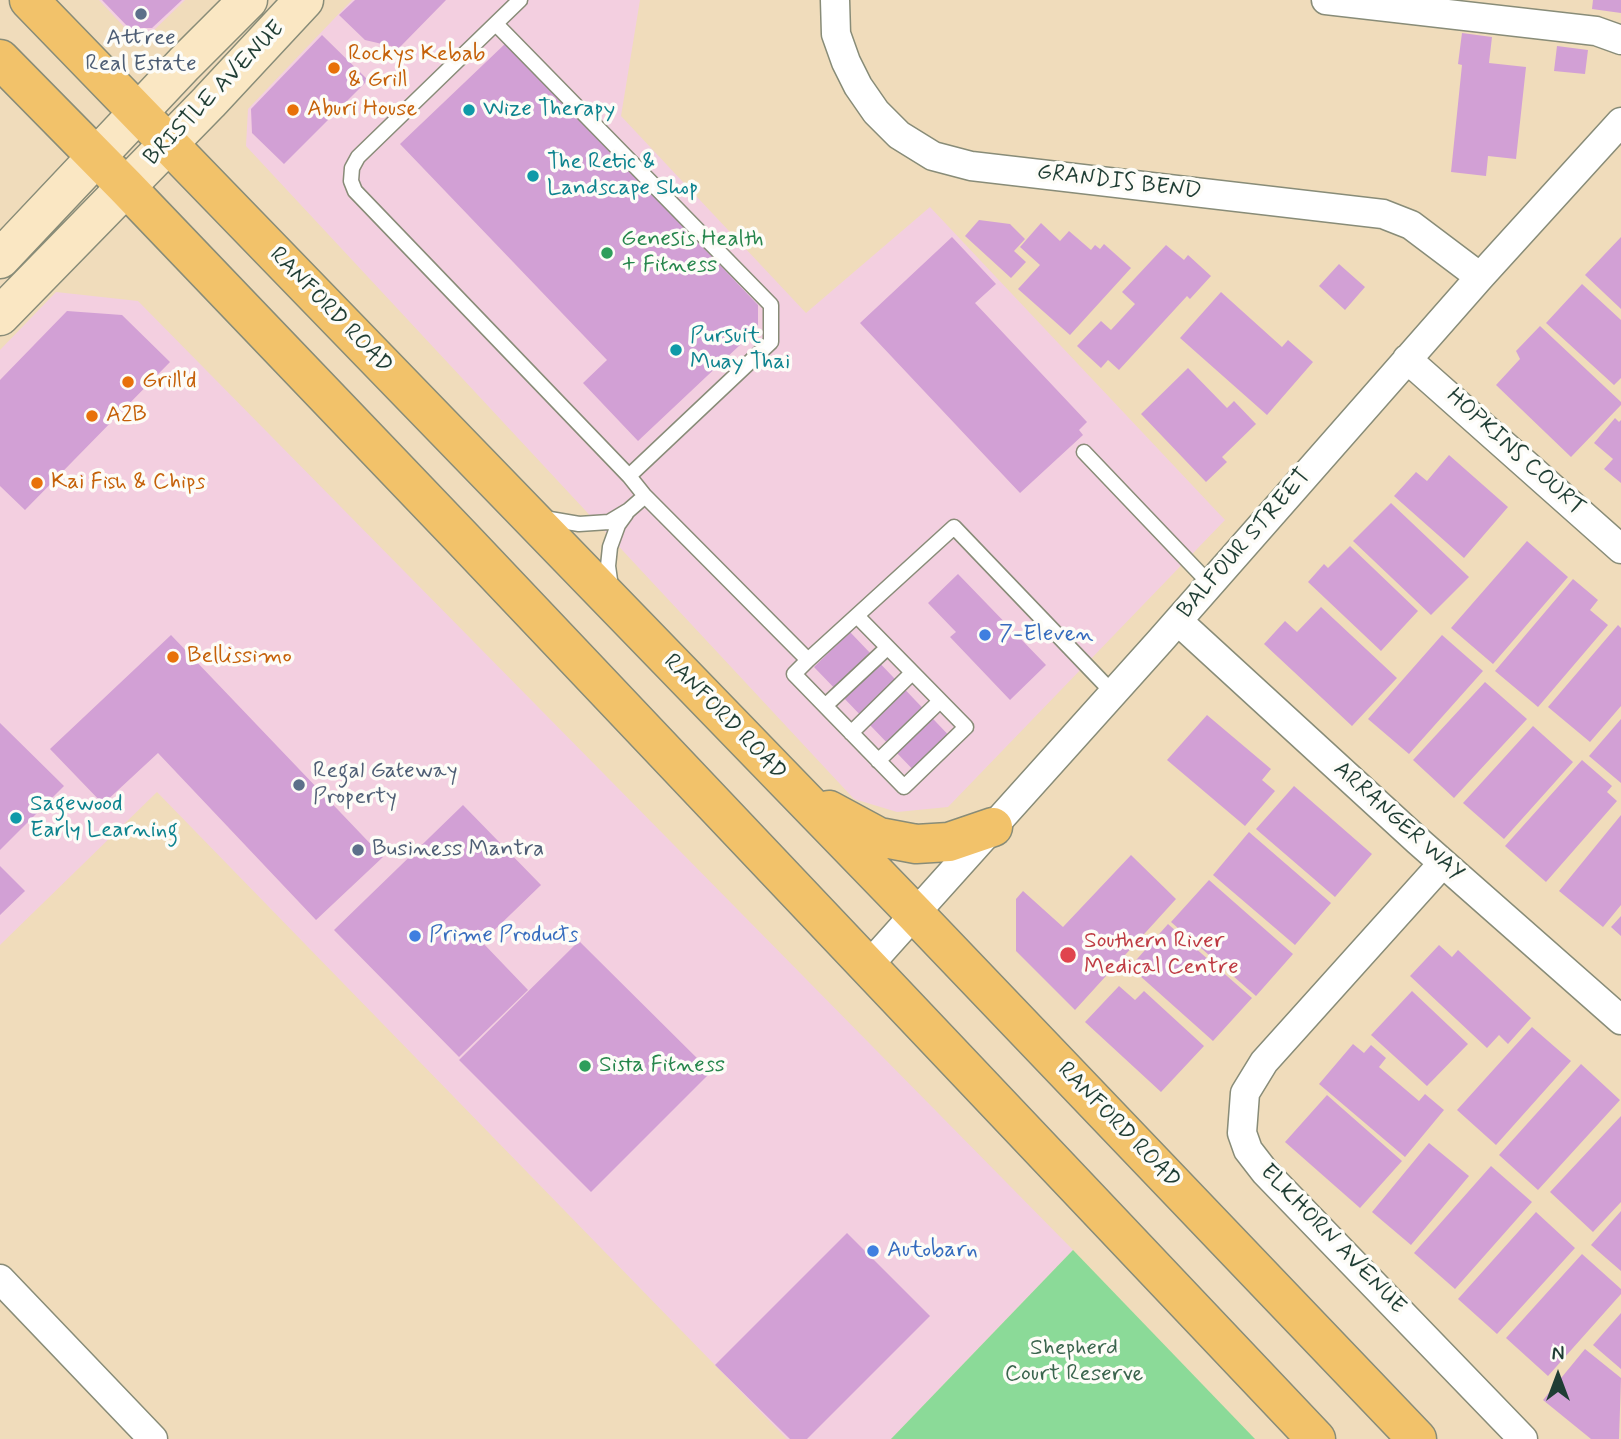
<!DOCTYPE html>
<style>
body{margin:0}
#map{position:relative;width:1621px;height:1439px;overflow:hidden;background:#f0dcbb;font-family:Mynerve,sans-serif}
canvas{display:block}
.north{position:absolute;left:1523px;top:1341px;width:70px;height:70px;-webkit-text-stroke:5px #fdfcf7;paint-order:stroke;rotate:0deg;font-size:19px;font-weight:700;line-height:28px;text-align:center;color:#1f3d34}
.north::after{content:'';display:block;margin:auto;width:24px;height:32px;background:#1f3d34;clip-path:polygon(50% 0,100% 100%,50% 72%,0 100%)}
</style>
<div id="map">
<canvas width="1621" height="1439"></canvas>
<div class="north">N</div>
</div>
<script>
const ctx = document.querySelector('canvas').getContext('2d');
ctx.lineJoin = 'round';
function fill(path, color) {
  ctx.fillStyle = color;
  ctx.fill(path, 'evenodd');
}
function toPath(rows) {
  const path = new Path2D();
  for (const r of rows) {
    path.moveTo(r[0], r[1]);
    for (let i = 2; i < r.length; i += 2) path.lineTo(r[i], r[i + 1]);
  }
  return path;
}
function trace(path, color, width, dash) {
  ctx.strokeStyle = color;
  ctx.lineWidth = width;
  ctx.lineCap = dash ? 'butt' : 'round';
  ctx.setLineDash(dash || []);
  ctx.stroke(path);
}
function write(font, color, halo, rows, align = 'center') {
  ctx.font = font + ' Mynerve,sans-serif';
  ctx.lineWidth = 7;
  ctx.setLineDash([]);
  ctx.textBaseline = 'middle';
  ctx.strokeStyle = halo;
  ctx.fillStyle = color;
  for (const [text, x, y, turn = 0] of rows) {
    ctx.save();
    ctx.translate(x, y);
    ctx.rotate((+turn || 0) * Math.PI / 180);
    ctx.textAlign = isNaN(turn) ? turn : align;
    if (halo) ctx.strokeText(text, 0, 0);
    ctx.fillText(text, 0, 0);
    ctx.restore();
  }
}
fill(toPath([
 [99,0,185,0,152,32,130,33],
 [352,0,640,0,621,116,806,313,930,207,1225,520,948,807,897,812,854,799,246,146,248,109],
 [56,292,138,301,1073,1250,891,1439,787,1439,157,792,0,945,0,350]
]), '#f3cfe0');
fill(toPath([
 [1073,1250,1255,1439,891,1439]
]), '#8bda98');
fill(toPath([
 [102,0,182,0,152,28,129,28],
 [355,0,446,0,399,48,365,40,339,15],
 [1593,0,1621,0,1621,13,1592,9],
 [1462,33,1492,37,1489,63,1526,67,1516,159,1488,156,1486,176,1451,172,1462,65,1458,64],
 [322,35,368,80,284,164,252,133,251,109],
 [507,42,758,305,758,328,638,441,583,383,607,360,400,144],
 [1557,46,1588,50,1585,74,1554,71],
 [979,220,1010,224,1025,239,1014,251,1026,262,1011,278,965,236],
 [1041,223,1060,241,1069,231,1091,250,1095,245,1100,249,1104,244,1131,268,1070,335,1018,289,1040,265,1020,247],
 [952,237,996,284,975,303,1087,422,1079,430,1083,435,1020,493,860,323],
 [1621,237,1621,309,1585,275],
 [1166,245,1184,260,1188,255,1211,276,1190,299,1187,296,1119,370,1108,360,1101,368,1077,346,1101,321,1111,330,1135,304,1122,292],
 [1339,264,1365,287,1345,310,1319,286],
 [1582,284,1621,320,1621,378,1614,385,1546,323],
 [1221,292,1282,347,1288,340,1313,362,1267,415,1180,338],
 [67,311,122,315,170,362,25,510,0,486,0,380],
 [1540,326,1621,402,1621,405,1571,457,1496,385,1520,359,1516,351],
 [1188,368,1227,408,1234,401,1256,424,1222,457,1227,462,1206,482,1141,414],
 [1615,418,1619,422,1621,420,1621,483,1604,469,1613,459,1594,443],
 [1449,455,1508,507,1464,558,1394,496,1416,472,1427,481],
 [1391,503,1469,577,1431,615,1353,541],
 [1527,541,1568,577,1493,664,1451,628],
 [1350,546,1418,611,1381,651,1308,582,1324,564,1328,568],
 [958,574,1046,665,1010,700,950,637,956,632,928,603],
 [1573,579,1598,600,1590,610,1608,625,1538,707,1495,671],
 [1321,607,1397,678,1352,726,1264,644,1285,621,1297,632],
 [1618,625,1621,628,1621,706,1590,742,1548,707],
 [850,632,958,745,922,779,814,667],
 [171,635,383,857,316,920,158,753,103,804,50,749],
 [1442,635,1483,671,1409,754,1368,719],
 [1485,682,1527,719,1454,798,1413,760],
 [1207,715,1271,769,1262,780,1275,791,1245,826,1167,760],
 [1621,719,1621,783,1589,756],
 [0,723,64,786,0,850],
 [1533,726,1573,762,1504,839,1463,803],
 [1582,760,1612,786,1607,792,1617,801,1546,882,1505,846],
 [1294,786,1372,854,1335,897,1256,829],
 [463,805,541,885,482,942,528,990,459,1057,334,930],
 [1621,815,1621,905,1603,927,1559,891],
 [1249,832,1331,903,1295,945,1213,875],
 [1131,855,1176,899,1075,1010,1016,951,1016,899,1023,891,1063,927],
 [0,866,25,891,0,915],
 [1209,880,1293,954,1256,996,1171,922],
 [1621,916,1621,936,1611,927],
 [1168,924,1252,998,1213,1041,1130,967],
 [579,941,711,1072,591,1192,459,1060],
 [1439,945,1452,957,1458,950,1531,1018,1508,1044,1499,1035,1487,1048,1410,976],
 [1119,986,1135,1000,1144,991,1204,1046,1161,1092,1085,1022],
 [1412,991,1468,1044,1427,1086,1371,1035],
 [1532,1027,1571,1061,1496,1145,1457,1110],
 [1353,1044,1364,1053,1371,1045,1386,1058,1379,1067,1419,1101,1425,1094,1444,1110,1405,1157,1319,1084],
 [1581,1064,1620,1100,1538,1190,1499,1155],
 [1327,1095,1402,1161,1360,1208,1285,1142],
 [1621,1116,1621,1202,1593,1232,1550,1192],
 [1429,1143,1469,1176,1411,1245,1372,1212],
 [1491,1166,1532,1202,1455,1289,1414,1253],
 [1621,1211,1621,1271,1591,1245],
 [1536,1212,1575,1248,1497,1334,1458,1299],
 [847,1233,930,1316,807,1439,790,1439,715,1365],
 [1582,1254,1621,1289,1621,1294,1548,1376,1506,1338],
 [1621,1313,1621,1369,1593,1345],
 [1585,1349,1621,1378,1619,1439,1591,1439,1543,1400]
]), '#d2a0d5');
const lane = toPath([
 [520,0,358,157,352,168,351,181,355,191,629,476,645,496],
 [496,24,771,305,771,342,629,476],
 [1084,452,1209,583],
 [544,518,579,524,609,522,629,510,645,496,808,660,954,527,1113,693],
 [611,587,608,566,610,547,618,525,626,514],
 [808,660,794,674,904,787,966,727,857,616],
 [825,706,887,648],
 [851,733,912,673],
 [878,761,940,701]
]);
const street = toPath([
 [835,0,836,34,846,62,858,86,876,112,899,135,933,156,971,166,1383,214,1411,225,1480,277],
 [1326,0,1596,31,1621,40],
 [1407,359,1621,549],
 [1178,621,1418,841,1621,1020],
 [1443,863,1264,1062,1245,1093,1242,1133,1248,1150,1265,1172,1523,1439],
 [868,966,1160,641,1480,277,1621,122],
 [0,1279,153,1439]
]);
const secondary = toPath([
 [0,259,184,64,248,0],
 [0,316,209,102,304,0]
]);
const primary = toPath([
 [29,0,915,914,1417,1439],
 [0,59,126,187,463,539,1316,1439],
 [829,810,879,837,916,844,949,842,993,827]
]);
trace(lane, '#888c78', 17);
trace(street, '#888c78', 31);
trace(secondary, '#888c78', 41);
trace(primary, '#888c78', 41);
trace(lane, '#fff', 14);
trace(street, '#fff', 28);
trace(secondary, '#fae7c3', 38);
trace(primary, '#f2c26a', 38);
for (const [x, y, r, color] of [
 [141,14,7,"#5c6f8a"],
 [334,68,7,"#e8710a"],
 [293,110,7,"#e8710a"],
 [469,110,7,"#0f9aa8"],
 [533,176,7,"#0f9aa8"],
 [607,253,7,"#2e9e5b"],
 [676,350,7,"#0f9aa8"],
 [128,382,7,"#e8710a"],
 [92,416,7,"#e8710a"],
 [37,483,7,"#e8710a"],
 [985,635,7,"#3f7fe0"],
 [173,657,7,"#e8710a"],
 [299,785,7,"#5c6f8a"],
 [16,818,7,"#0f9aa8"],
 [358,850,7,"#5c6f8a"],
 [415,936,7,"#3f7fe0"],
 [1068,955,9,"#e0444e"],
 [585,1066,7,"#2e9e5b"],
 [873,1251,7,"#3f7fe0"]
]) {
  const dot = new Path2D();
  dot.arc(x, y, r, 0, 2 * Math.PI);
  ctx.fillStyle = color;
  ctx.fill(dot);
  trace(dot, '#fdfcf7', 2.5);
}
write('23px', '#4e5e75', '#fdfcf7', [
 ["Attree",141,39,"center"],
 ["Real Estate",141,65,"center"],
 ["Regal Gateway",313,772],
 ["Property",313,798],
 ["Business Mantra",372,850]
], 'left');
write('23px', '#c56008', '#fdfcf7', [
 ["Rockys Kebab",348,55],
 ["& Grill",348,81],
 ["Aburi House",307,110],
 ["Grill'd",142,382],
 ["A2B",106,416],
 ["Kai Fish & Chips",51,483],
 ["Bellissimo",187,657]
], 'left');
write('23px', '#1f3d34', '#fdfcf7', [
 ["BRISTLE AVENUE",215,94,-46],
 ["GRANDIS BEND",1119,183,7],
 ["RANFORD ROAD",330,311,46],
 ["HOPKINS COURT",1515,453,42],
 ["BALFOUR STREET",1245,544,-49],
 ["RANFORD ROAD",724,718,46],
 ["ARRANGER WAY",1398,822,42],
 ["RANFORD ROAD",1118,1126,46],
 ["ELKHORN AVENUE",1332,1240,46]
]);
write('23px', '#0d838f', '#fdfcf7', [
 ["Wize Therapy",483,110],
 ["The Retic &",547,163],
 ["Landscape Shop",547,189],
 ["Pursuit",690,337],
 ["Muay Thai",690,363],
 ["Sagewood",30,805],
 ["Early Learning",30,831]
], 'left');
write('23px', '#27864d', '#fdfcf7', [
 ["Genesis Health",621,240],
 ["+ Fitness",621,266],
 ["Sista Fitness",599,1066]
], 'left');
write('23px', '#366cbe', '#fdfcf7', [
 ["7-Eleven",999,635],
 ["Prime Products",429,936],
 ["Autobarn",887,1251]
], 'left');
write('23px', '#be3a42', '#fdfcf7', [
 ["Southern River",1084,942],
 ["Medical Centre",1084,968]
], 'left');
write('23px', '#3a644d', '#fdfcf7', [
 ["Shepherd",1074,1349],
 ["Court Reserve",1074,1375]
]);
</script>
